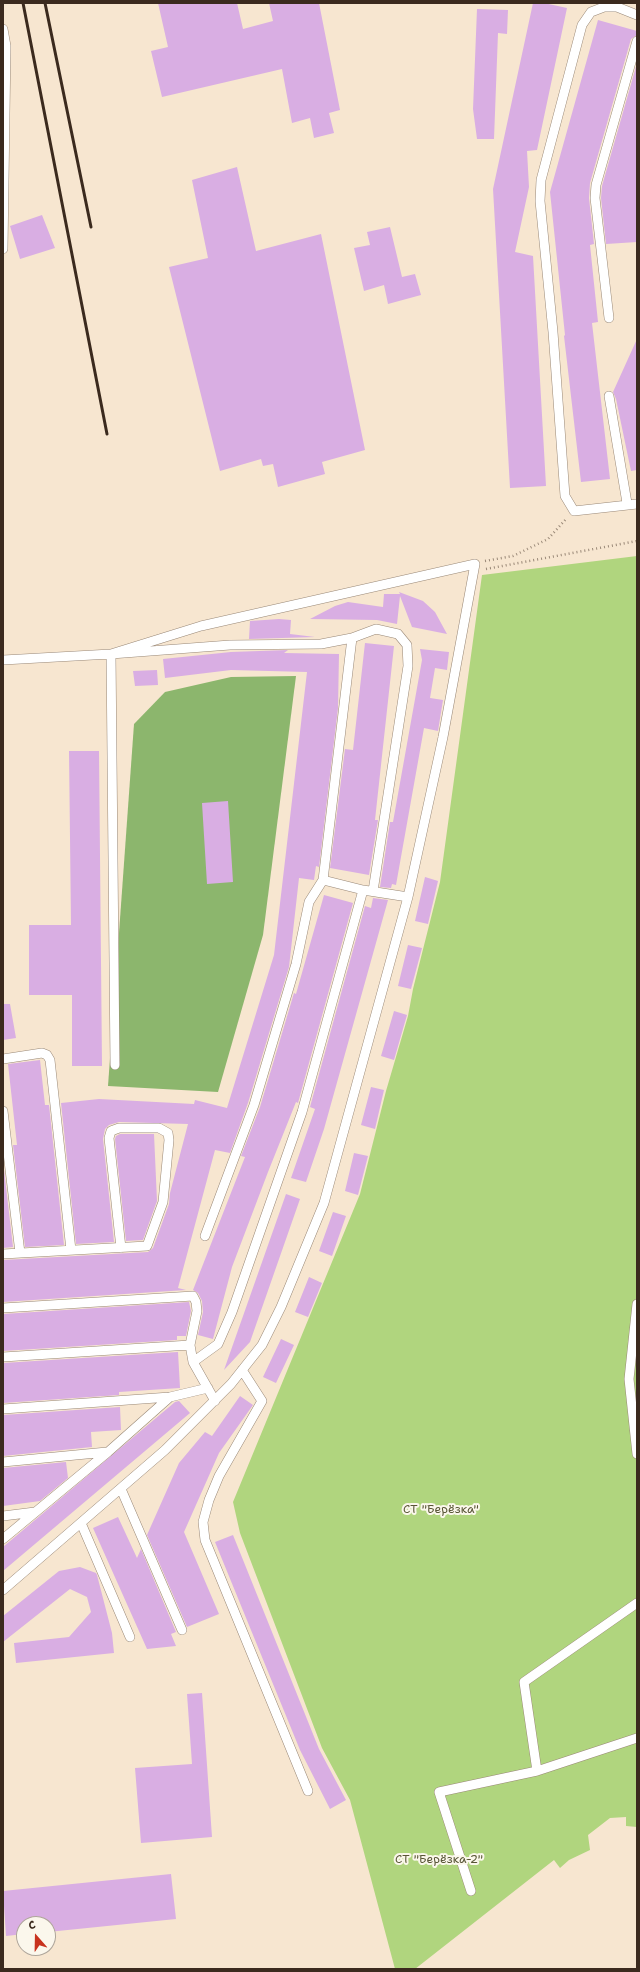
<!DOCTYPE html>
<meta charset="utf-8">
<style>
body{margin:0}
#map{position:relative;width:640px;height:1972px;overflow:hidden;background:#f7e6d0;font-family:"Shantell Sans",sans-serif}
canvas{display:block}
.frame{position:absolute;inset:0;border:4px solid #3b2a1e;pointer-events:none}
.north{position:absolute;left:16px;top:1916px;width:40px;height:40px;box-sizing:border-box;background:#fbf7ec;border:1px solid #aea59a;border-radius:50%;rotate:340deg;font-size:11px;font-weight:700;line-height:16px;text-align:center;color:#3b2a1e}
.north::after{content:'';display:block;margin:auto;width:14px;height:18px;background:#c8321e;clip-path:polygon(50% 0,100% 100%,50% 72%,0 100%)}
</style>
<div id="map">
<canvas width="640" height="1972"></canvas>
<div class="frame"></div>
<div class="north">С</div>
</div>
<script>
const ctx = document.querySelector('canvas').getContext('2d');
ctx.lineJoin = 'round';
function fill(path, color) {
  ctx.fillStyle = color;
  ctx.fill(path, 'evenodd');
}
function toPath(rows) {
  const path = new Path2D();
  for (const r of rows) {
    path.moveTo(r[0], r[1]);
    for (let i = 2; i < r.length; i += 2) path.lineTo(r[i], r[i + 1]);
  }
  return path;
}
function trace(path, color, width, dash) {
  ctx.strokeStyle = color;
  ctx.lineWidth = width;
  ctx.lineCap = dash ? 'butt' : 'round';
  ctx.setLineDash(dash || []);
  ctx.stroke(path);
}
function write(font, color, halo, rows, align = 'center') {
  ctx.font = font + ' "Shantell Sans",sans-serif';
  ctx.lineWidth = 4;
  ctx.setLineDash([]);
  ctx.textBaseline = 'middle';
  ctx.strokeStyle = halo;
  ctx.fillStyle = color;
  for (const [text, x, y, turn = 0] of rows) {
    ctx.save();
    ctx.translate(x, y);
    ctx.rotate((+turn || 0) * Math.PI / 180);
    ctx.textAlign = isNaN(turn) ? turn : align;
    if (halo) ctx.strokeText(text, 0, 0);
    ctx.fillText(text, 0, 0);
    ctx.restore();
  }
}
fill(toPath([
 [637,556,637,1827,626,1826,626,1817,610,1818,588,1835,590,1850,569,1860,560,1868,554,1860,415,1969,395,1969,350,1800,322,1748,240,1533,233,1502,360,1194,386,1091,408,1016,413,989,440,882,482,575]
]), '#b0d57e');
fill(toPath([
 [296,676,263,935,218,1092,108,1086,134,724,165,692,231,677]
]), '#8cb66d');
fill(toPath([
 [158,3,237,3,243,29,273,21,269,3,319,3,340,110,329,113,334,133,314,138,310,118,292,123,282,69,162,97,151,51,168,47],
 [533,3,544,3,567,8,537,150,527,151,529,187,515,252,533,256,546,486,510,488,493,189],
 [477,9,508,10,507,34,498,33,494,139,477,139,473,109],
 [598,20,637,31,637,35,631,39,590,183,589,198,594,244,590,245,598,322,592,323,610,479,581,482,564,336,565,335,550,192],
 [637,63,637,242,606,244,601,198,602,186],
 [237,167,256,251,321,234,365,450,322,462,325,474,278,487,273,464,263,466,261,459,220,471,169,267,208,258,192,180],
 [42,215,55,248,20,259,10,226],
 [390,227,402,277,415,274,421,295,388,304,384,285,364,291,354,248,370,245,367,232],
 [637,339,637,470,631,471,616,399,613,392],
 [399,592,423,601,435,612,447,634,412,627,400,596,397,624,377,620,310,619,335,606,348,602,383,607,384,594,400,594],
 [279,619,291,620,290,634,315,637,249,639,250,621],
 [365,643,394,646,375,820,378,820,369,875,330,868,345,749,353,750],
 [420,649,449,652,447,670,435,668,430,698,443,700,438,731,424,728,396,885,392,884,391,888,380,887,390,822,393,822,422,660],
 [288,650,284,653,339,654,338,708,319,867,316,866,314,880,299,878,289,967,248,1103,230,1153,215,1150,178,1288,186,1290,3,1302,3,1260,148,1252,153,1248,169,1204,170,1193,188,1124,119,1122,109,1125,105,1129,103,1139,114,1242,76,1244,61,1103,99,1099,194,1104,195,1100,227,1108,274,955,307,672,231,670,165,678,163,659,231,652],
 [157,670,158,685,135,686,133,671],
 [69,751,99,751,102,1066,72,1066,72,995,29,995,29,925,71,925],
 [228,801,233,882,207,884,202,803],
 [425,877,438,881,428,924,415,921],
 [324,895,353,903,298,1103,296,1102,268,1172,232,1267,213,1339,198,1335,203,1312,202,1301,198,1293,193,1290,245,1157,241,1156,260,1107,294,993,296,994],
 [373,898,388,900,324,1129,306,1182,291,1178,315,1109,310,1107,365,906,371,908],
 [408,945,422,948,411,989,398,986],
 [3,1004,10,1004,16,1038,3,1040],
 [394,1011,407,1015,394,1060,381,1056],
 [40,1060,45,1105,49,1105,64,1245,25,1247,13,1145,17,1145,8,1064],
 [371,1087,384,1090,375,1129,361,1125],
 [120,1134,154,1134,157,1201,143,1240,126,1241,115,1139,116,1136],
 [354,1153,368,1156,358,1195,345,1191],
 [3,1161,13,1247,3,1248],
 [286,1194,300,1199,250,1342,224,1370],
 [333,1212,346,1216,332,1256,319,1251],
 [309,1277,322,1283,308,1317,295,1312],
 [189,1302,191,1311,186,1336,177,1336,177,1340,3,1351,3,1314],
 [281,1339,294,1345,276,1383,263,1377],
 [178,1352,180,1388,119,1392,119,1395,3,1403,3,1363],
 [240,1396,253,1405,219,1453,184,1532,219,1614,187,1627,147,1535,179,1463,205,1432,212,1436],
 [179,1401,190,1413,3,1571,3,1547,175,1402],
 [120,1407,121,1430,91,1432,92,1447,3,1456,3,1415],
 [66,1462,68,1478,40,1501,3,1506,3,1468],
 [118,1517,137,1558,141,1549,176,1632,171,1634,176,1646,147,1649,93,1528],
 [233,1535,319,1749,346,1800,330,1809,300,1750,215,1542],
 [80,1567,96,1573,97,1575,112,1633,114,1653,16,1663,14,1643,69,1637,91,1612,87,1597,70,1589,3,1642,3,1616,59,1571],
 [202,1693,212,1837,141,1843,135,1768,192,1764,187,1694],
 [171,1874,176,1919,48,1932,48,1924,24,1924,24,1934,6,1936,3,1891]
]), '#d9aee3');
const service = toPath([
 [637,15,617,7,604,7,591,12,582,25,541,180,540,201,553,332,565,496,574,511,637,504],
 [3,29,6,46,3,249],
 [609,318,595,198,596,185,637,41],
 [609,396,627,503],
 [3,660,111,654,201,626,475,564,443,737,408,897,324,1203,281,1307,262,1345,231,1384,165,1450,3,1590],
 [323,880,352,638],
 [3,1059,42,1053,47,1055,50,1060,71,1250],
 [115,1065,111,654,230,645,321,644,352,638,376,629,398,634,407,645,408,666,373,891],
 [3,1111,20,1253],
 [205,1236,254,1105,296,964,309,902,323,880,363,890,408,897],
 [3,1254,147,1246,163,1202,169,1140,168,1133,159,1128,119,1128,111,1131,109,1138,121,1248],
 [637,1304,629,1379,637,1454],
 [3,1308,193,1296,196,1302,197,1311,190,1345,193,1362,215,1401],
 [3,1357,190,1345],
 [193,1362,218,1344,232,1312,302,1112,363,890],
 [242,1370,262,1401,219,1476,209,1500,203,1522,205,1540,308,1791],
 [3,1409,170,1397],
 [3,1462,107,1452],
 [121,1489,182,1630],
 [3,1516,35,1512],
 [81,1523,130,1637],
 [3,1539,108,1452,170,1397,208,1388],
 [537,1771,524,1682,637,1603],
 [471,1891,439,1792,537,1771,637,1738]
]);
trace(service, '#987', 10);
trace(toPath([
 [485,561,513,556,548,539,567,518],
 [486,569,637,541]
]), '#987', 2.5, [1, 3]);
trace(service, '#fff', 9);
trace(toPath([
 [23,3,107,434],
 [45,3,91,227]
]), '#3b2a1e', 3);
write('12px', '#585536', '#fbf7ec', [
 ["СТ \"Берёзка\"",441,1510],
 ["СТ \"Берёзка-2\"",439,1860]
]);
</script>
